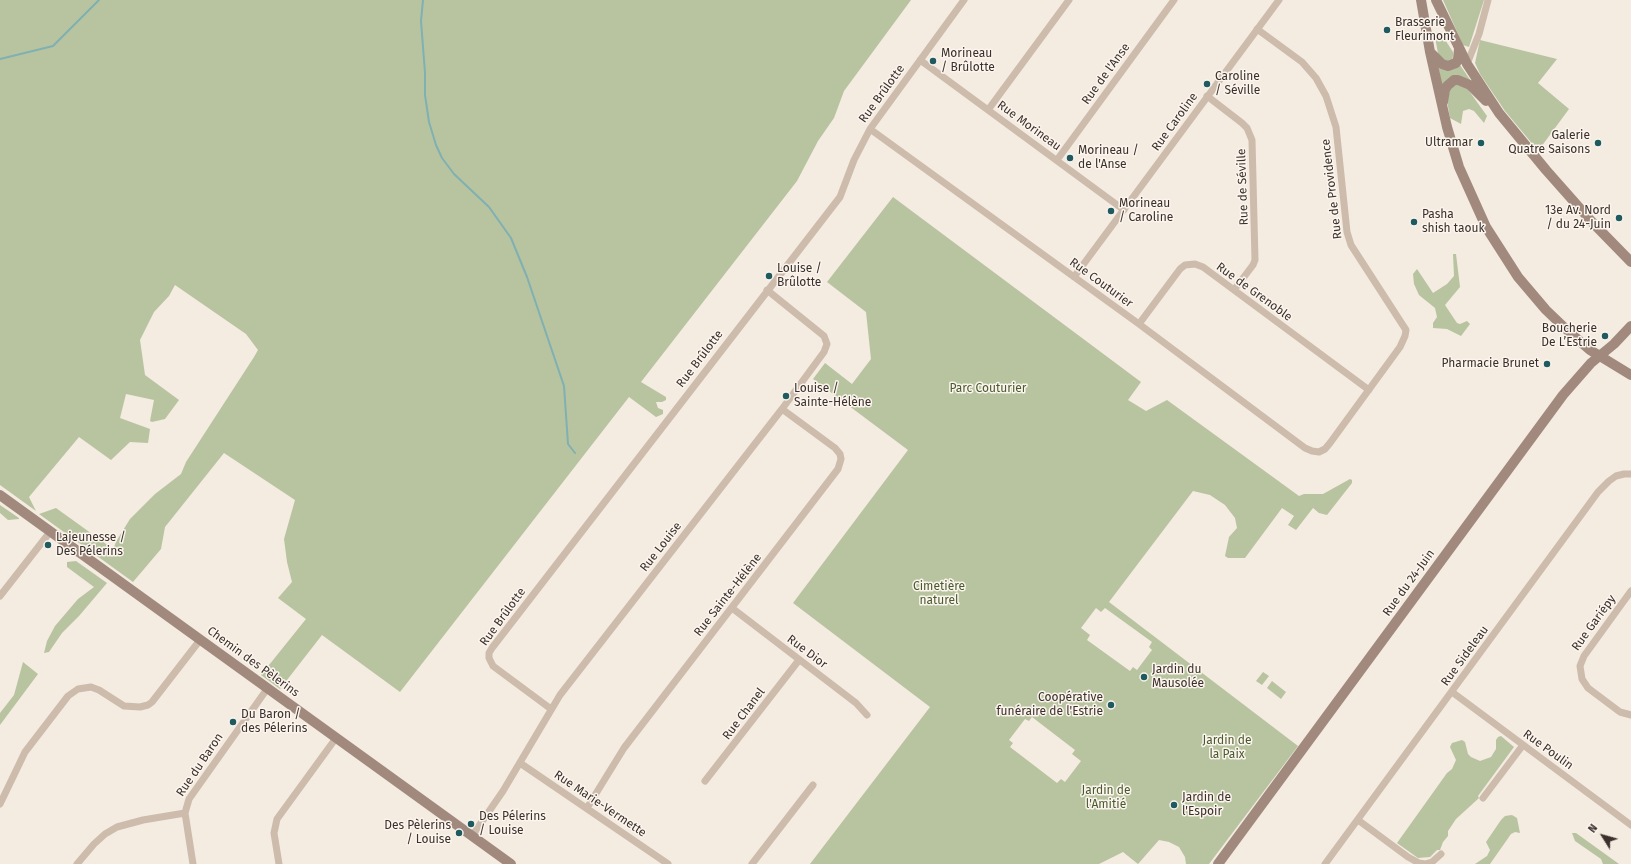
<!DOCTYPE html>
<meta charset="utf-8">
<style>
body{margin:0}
#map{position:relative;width:1631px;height:864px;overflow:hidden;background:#f4ebe1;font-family:"Fira Sans",sans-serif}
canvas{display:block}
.north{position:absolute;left:1583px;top:816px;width:40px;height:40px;-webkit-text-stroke:3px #fbf5ee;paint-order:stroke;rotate:307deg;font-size:11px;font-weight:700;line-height:16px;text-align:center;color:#3b302b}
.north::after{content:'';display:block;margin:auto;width:14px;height:18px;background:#3b302b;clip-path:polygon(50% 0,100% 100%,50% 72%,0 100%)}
</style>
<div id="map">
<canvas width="1631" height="864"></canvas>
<div class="north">N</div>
</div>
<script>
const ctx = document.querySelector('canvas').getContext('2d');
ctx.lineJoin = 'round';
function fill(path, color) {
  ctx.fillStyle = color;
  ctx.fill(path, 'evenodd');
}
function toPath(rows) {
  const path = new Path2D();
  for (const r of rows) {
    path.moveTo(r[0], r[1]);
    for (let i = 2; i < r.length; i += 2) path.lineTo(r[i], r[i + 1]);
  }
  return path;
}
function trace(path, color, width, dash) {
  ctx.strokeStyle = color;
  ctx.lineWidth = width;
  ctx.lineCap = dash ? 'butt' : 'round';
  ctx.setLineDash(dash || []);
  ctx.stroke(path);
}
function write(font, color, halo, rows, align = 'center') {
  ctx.font = font + ' "Fira Sans",sans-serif';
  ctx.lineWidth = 3;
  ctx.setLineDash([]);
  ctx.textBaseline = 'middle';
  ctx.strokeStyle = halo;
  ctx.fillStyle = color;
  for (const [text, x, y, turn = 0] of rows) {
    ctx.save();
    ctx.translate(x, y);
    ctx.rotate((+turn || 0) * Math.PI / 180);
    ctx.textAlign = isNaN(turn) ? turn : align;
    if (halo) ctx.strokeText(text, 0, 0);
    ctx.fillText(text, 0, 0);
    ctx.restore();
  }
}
fill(toPath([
 [0,0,911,0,844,91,834,118,818,141,797,181,641,382,666,397,666,400,662,402,656,402,658,408,663,410,663,414,656,417,629,397,400,692,322,635,280,689,261,675,306,619,278,598,292,582,287,562,284,539,295,500,224,453,165,527,161,549,133,582,39,514,56,508,113,549,117,540,130,519,155,494,181,474,186,462,254,357,258,350,246,334,175,285,169,296,154,312,140,340,145,375,179,400,165,419,152,422,150,421,154,400,126,394,120,418,150,429,148,443,130,442,111,460,79,437,29,497,36,511,0,485],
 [1443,0,1484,0,1469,47,1463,45],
 [1437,32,1440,32,1453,52,1453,56,1452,60,1448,63,1439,59,1435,37],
 [1480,40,1557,59,1538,83,1569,109,1541,147,1538,149,1535,147,1505,111,1480,74,1475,63],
 [1438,64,1460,65,1473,84,1468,79,1442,88],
 [1456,83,1467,88,1487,116,1484,123,1474,111,1469,109,1463,111,1461,124,1450,118,1447,101,1451,86],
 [893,197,1141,382,1128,400,1146,411,1167,400,1299,496,1304,494,1323,494,1350,479,1352,480,1352,483,1327,515,1319,513,1313,508,1296,530,1288,525,1294,516,1282,508,1245,558,1228,558,1225,556,1229,537,1237,528,1235,518,1225,505,1210,495,1193,491,1109,602,1298,746,1209,864,1186,864,1185,857,1179,847,1169,842,1159,840,1138,864,1123,852,1099,864,810,864,930,707,793,603,908,450,813,379,825,363,852,384,871,359,866,312,827,282],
 [1096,608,1101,612,1105,608,1152,642,1149,647,1152,650,1137,670,1133,667,1130,671,1087,640,1090,635,1081,628],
 [1032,717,1075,750,1072,754,1081,761,1065,782,1061,779,1057,783,1010,747,1013,743,1009,740,1025,719,1029,721],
 [1453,254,1456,254,1460,287,1445,305,1457,323,1460,324,1467,321,1470,324,1461,336,1447,329,1433,328,1433,323,1437,317,1435,308,1419,295,1414,284,1413,274,1417,269,1433,293,1447,284,1454,276],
 [0,505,19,518,19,519,8,520,0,513],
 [76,561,107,583,79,616,62,633,49,652,44,653,47,641,55,626,78,599,94,587,67,567,67,562],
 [23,662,38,674,0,725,0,713,14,695],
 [1263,672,1269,676,1262,685,1256,681],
 [1272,681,1286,692,1281,699,1267,688],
 [1501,736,1514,747,1478,796,1479,798,1456,819,1448,831,1448,836,1443,842,1440,850,1437,850,1430,857,1418,858,1397,843,1447,773,1452,769,1456,760,1450,747,1452,743,1462,740,1465,742,1468,754,1471,757,1480,761,1491,757,1496,749,1496,740,1498,737],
 [1512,815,1517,818,1520,833,1515,832,1511,834,1490,864,1475,864,1487,856,1490,850,1486,842,1501,820,1505,816],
 [1572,833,1576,833,1619,864,1603,864,1601,859,1575,841]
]), '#b8c4a0');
trace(toPath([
 [423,0,421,21,425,73,425,95,429,122,436,145,442,158,454,174,489,207,511,238,527,277,564,386,568,444,575,453],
 [0,59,53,46,99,0]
]), '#7fb0b2', 2);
trace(toPath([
 [920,60,1124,210],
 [1467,64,1479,34,1488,0],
 [1207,96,1242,123,1247,128,1252,140,1255,260,1253,265,1234,290],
 [988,110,1069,0],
 [870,129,1139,324,1305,448,1312,451,1319,452,1325,449,1330,443,1400,347,1405,336,1406,330,1351,245,1347,232,1336,127,1326,96,1316,78,1302,62,1257,29],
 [1057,160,1174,0],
 [1074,277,1279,0],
 [1139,324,1180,269,1185,265,1195,264,1203,267,1369,390],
 [1631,591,1584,656,1580,666,1582,679,1588,688,1620,712,1631,715],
 [0,596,50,532],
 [732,608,856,703,867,715],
 [1452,692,1631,825],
 [551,709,493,666,489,658,489,653,492,648,840,197,854,160,870,129,964,0],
 [520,763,668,864],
 [705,781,799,660],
 [1483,798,1523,745],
 [0,804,25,752,68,696,78,689,91,687,99,690,124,706,140,707,148,705,152,702,200,640],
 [587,808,624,748,838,469,841,459,840,454,835,448,782,409],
 [1358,820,1408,857,1419,863,1425,864,1432,862,1441,854],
 [472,836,503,791,560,695,782,409,824,352,827,344,824,336,767,290],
 [77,864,94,844,105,834,117,827,143,820,185,813],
 [193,864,185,813,189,799,267,689],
 [279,864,274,833,277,819,336,738],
 [752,864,813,785],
 [1325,864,1598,492,1609,481,1616,476,1624,474,1631,474]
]), '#cdbbac', 7);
trace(toPath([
 [1421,0,1430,52,1447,127,1459,167,1486,227,1518,277,1546,310,1568,331,1590,350,1631,375],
 [1436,0,1467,64,1499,113,1546,170,1592,222,1631,262],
 [1430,52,1442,64,1448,66,1456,63,1458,59,1459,49],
 [1443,102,1445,90,1447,86,1454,80,1458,80,1470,85,1486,101],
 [0,495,511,864],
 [1218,864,1563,395,1591,363,1614,344,1631,326]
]), '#a18a7d', 10);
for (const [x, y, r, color] of [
 [1387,30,4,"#1f5a5e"],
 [933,61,4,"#1f5a5e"],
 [1207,84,4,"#1f5a5e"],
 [1481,143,4,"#1f5a5e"],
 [1598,143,4,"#1f5a5e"],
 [1070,158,4,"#1f5a5e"],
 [1111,211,4,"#1f5a5e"],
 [1619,218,4,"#1f5a5e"],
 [1414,222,4,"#1f5a5e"],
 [769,276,4,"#1f5a5e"],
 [1605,336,4,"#1f5a5e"],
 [1547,364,4,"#1f5a5e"],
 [786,396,4,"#1f5a5e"],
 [48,545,4,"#1f5a5e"],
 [1144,677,4,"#1f5a5e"],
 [1111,705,4,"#1f5a5e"],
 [233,722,4,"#1f5a5e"],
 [1174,805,4,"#1f5a5e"],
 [471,824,4,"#1f5a5e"],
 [459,833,4,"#1f5a5e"]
]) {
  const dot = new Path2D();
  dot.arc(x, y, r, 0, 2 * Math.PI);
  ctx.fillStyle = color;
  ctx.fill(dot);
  trace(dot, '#fbf5ee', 1.5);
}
write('12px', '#3b302b', '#fbf5ee', [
 ["Brasserie",1395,23],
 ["Fleurimont",1395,37],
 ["Morineau",941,54],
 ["/ Brûlotte",941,68],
 ["Caroline",1215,77],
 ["/ Séville",1215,91],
 ["Galerie",1590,136,"right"],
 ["Quatre Saisons",1590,150,"right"],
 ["Ultramar",1473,143,"right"],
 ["Morineau /",1078,151],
 ["de l'Anse",1078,165],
 ["Morineau",1119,204],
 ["/ Caroline",1119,218],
 ["13e Av. Nord",1611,211,"right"],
 ["/ du 24-Juin",1611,225,"right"],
 ["Pasha",1422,215],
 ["shish taouk",1422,229],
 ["Louise /",777,269],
 ["Brûlotte",777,283],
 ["Boucherie",1597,329,"right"],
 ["De L’Estrie",1597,343,"right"],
 ["Pharmacie Brunet",1539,364,"right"],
 ["Louise /",794,389],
 ["Sainte-Hélène",794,403],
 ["Lajeunesse /",56,538],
 ["Des Pélerins",56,552],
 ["Jardin du",1152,670],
 ["Mausolée",1152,684],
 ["Coopérative",1103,698,"right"],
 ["funéraire de l'Estrie",1103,712,"right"],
 ["Du Baron /",241,715],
 ["des Pélerins",241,729],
 ["Jardin de",1182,798],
 ["l'Espoir",1182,812],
 ["Des Pélerins",479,817],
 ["/ Louise",479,831],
 ["Des Pèlerins",451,826,"right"],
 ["/ Louise",451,840,"right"]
], 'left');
write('12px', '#3b302b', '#fbf5ee', [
 ["Rue de l'Anse",1106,74,-54],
 ["Rue Brûlotte",882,94,-54],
 ["Rue Caroline",1175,122,-54],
 ["Rue Morineau",1029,126,36],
 ["Rue de Séville",1243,187,-92],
 ["Rue de Providence",1332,189,-97],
 ["Rue Couturier",1101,283,36],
 ["Rue de Grenoble",1254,292,36],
 ["Rue Brûlotte",700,359,-53],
 ["Rue Louise",661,547,-52],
 ["Rue du 24-Juin",1409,583,-54],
 ["Rue Sainte-Hélène",728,595,-52],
 ["Rue Brûlotte",503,617,-54],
 ["Rue Gariépy",1594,623,-54],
 ["Rue Dior",807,652,37],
 ["Rue Sideleau",1465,656,-54],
 ["Chemin des Pèlerins",253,662,36],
 ["Rue Chanel",744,714,-53],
 ["Rue Poulin",1548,750,36],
 ["Rue du Baron",200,765,-56],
 ["Rue Marie-Vermette",600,804,34]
]);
write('12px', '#4a5a2e', '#fbf5ee', [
 ["Parc Couturier",988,389],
 ["Cimetière",939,587],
 ["naturel",939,601],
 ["Jardin de",1227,741],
 ["la Paix",1227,755],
 ["Jardin de",1106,791],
 ["l'Amitié",1106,805]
]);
</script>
